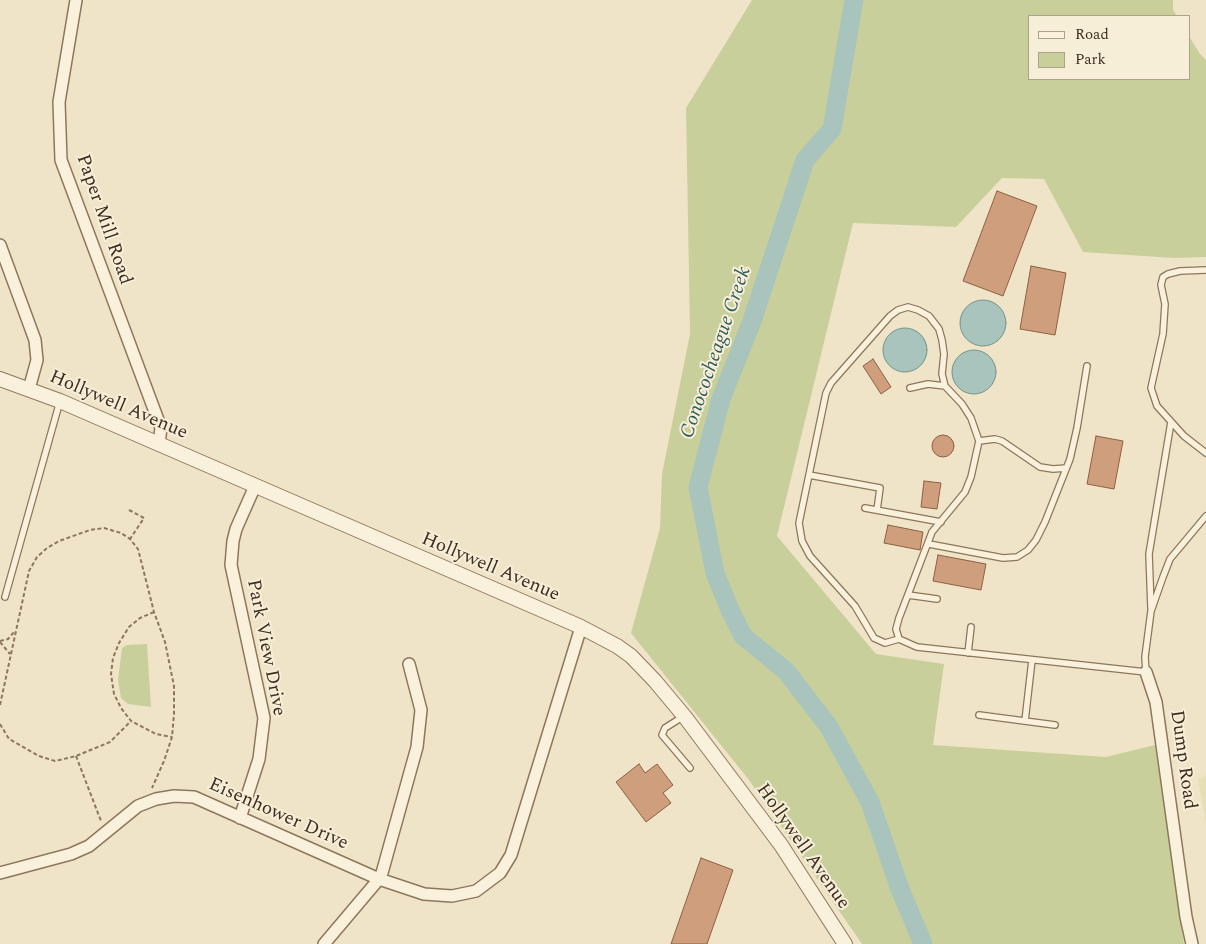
<!DOCTYPE html>
<style>
body{margin:0}
#map{position:relative;width:1206px;height:944px;overflow:hidden;background:#f0e4c8;font-family:Spectral,serif}
canvas{display:block}
.legend{position:absolute;left:1028px;top:15px;width:162px;height:65px;box-sizing:border-box;background:#f7eed8;border:1px solid #ada18e;margin:0;padding:6px 9px;list-style:none;font-size:15px;color:#3d2e20}
.legend li{display:flex;align-items:center;gap:10px;height:25px}
.legend b{width:25px;border:1px solid #ada18e}
</style>
<div id="map">
<canvas width="1206" height="944"></canvas>
<ul class="legend">
<li><b style="height:6px;background:#faf1dc"></b>Road</li>
<li><b style="height:14px;background:#c9cf9b"></b>Park</li>
</ul>
</div>
<script>
const ctx = document.querySelector('canvas').getContext('2d');
ctx.lineJoin = 'round';
function fill(path, color) {
  ctx.fillStyle = color;
  ctx.fill(path, 'evenodd');
}
function toPath(rows) {
  const path = new Path2D();
  for (const r of rows) {
    if (r.length === 3) {
      path.moveTo(r[0] + r[2], r[1]);
      path.arc(r[0], r[1], r[2], 0, 2 * Math.PI);
      continue;
    }
    path.moveTo(r[0], r[1]);
    for (let i = 2; i < r.length; i += 2) path.lineTo(r[i], r[i + 1]);
  }
  return path;
}
function trace(path, color, width, dash) {
  ctx.strokeStyle = color;
  ctx.lineWidth = width;
  ctx.lineCap = dash ? 'butt' : 'round';
  ctx.setLineDash(dash || []);
  ctx.stroke(path);
}
function write(font, color, halo, rows, align = 'center') {
  ctx.font = font + ' Spectral,serif';
  ctx.lineWidth = 4;
  ctx.setLineDash([]);
  ctx.textBaseline = 'middle';
  ctx.strokeStyle = halo;
  ctx.fillStyle = color;
  for (const [text, x, y, turn = 0] of rows) {
    ctx.save();
    ctx.translate(x, y);
    ctx.rotate((+turn || 0) * Math.PI / 180);
    ctx.textAlign = isNaN(turn) ? turn : align;
    if (halo) ctx.strokeText(text, 0, 0);
    ctx.fillText(text, 0, 0);
    ctx.restore();
  }
}
fill(toPath([
 [1206,775,1206,823,1198,780]
]), '#e6deb5');
fill(toPath([
 [752,0,1173,0,1173,10,1177,16,1030,16,1030,79,1190,79,1190,38,1200,54,1206,60,1206,257,1174,258,1083,252,1044,179,1002,178,956,227,853,223,777,536,876,654,944,664,933,745,1106,757,1155,745,1184,944,862,944,749,780,631,633,660,528,662,474,690,334,686,108],
 [147,644,151,707,128,704,121,698,118,680,122,648,127,645]
]), '#c9cf9b');
const water = toPath([
 [983,323,23],
 [905,350,22],
 [974,372,22]
]);
fill(water, '#a9c4bc');
trace(water, '#6f938a', 1);
trace(toPath([
 [854,0,832,129,805,160,752,321,721,399,698,487,715,573,730,610,743,636,786,671,829,727,870,802,900,889,923,944]
]), '#a9c4bc', 19);
const building = toPath([
 [997,191,1037,206,1003,296,963,281,997,191],
 [1031,266,1066,273,1055,335,1020,329,1031,266],
 [873,359,891,387,881,394,863,366,873,359],
 [943,446,11],
 [1096,436,1123,441,1114,489,1087,484,1096,436],
 [924,481,941,483,937,509,921,507,924,481],
 [888,525,923,532,920,550,884,543,888,525],
 [938,555,986,564,981,590,933,581,938,555],
 [639,764,645,773,657,764,673,785,663,793,671,803,646,822,616,782,639,764],
 [701,858,733,870,707,944,671,944,701,858]
]);
fill(building, '#cf9f7d');
trace(building, '#8d5f41', 1);
const service = toPath([
 [1206,270,1180,271,1168,274,1163,277,1161,285,1165,304,1163,334,1151,388,1157,406,1184,436,1206,453],
 [910,388,928,384,945,386],
 [979,441,995,439,1002,441,1040,467,1053,469,1066,468],
 [809,475,880,488,877,510],
 [865,508,941,522],
 [929,544,1003,558,1017,557,1028,550,1036,540,1045,522,1070,459,1077,428,1087,366],
 [908,595,937,599],
 [5,597,60,401],
 [1151,608,1149,554,1171,422],
 [899,639,885,643,874,638,855,606,810,556,802,541,799,523,826,393,831,383,890,316,898,310,908,307,918,310,929,316,939,329,942,340,944,354,942,374,945,386,962,404,971,418,979,441,971,477,965,492,932,532,899,618,896,629,899,639,917,647,1146,672,1145,657,1151,611,1163,577,1170,559,1206,516],
 [968,653,971,627],
 [979,715,1055,725],
 [684,716,665,728,662,735,690,768],
 [1025,721,1032,660]
]);
const minor = toPath([
 [76,0,59,102,61,160,161,428,159,444],
 [0,245,35,340,37,360,29,389],
 [1146,672,1156,702,1186,917,1192,944],
 [240,818,259,759,264,718,231,565,233,541,236,529,255,486],
 [0,873,71,854,89,846,138,806,156,799,174,796,194,797,379,879,424,894,452,896,476,891,500,873,511,855,581,627],
 [324,944,379,879,382,873,417,747,421,710,409,664]
]);
const tertiary = toPath([
 [0,379,60,401,159,444,579,626,617,646,631,656,655,681,685,717,781,845,845,944]
]);
trace(service, '#8d765c', 8);
trace(minor, '#8d765c', 14);
trace(tertiary, '#8d765c', 16);
trace(toPath([
 [129,510,144,518,130,539],
 [154,612,140,618,129,627,119,643,113,658,111,674,114,694,121,708,131,721,156,734,172,737],
 [0,641,8,639,14,632],
 [0,642,10,654],
 [0,705,29,571,37,557,47,548,59,541,90,530,104,528,121,533,130,539,138,549,154,612,165,642,174,686,174,714,172,737,164,761,152,788],
 [0,724,9,739,39,756,55,761,76,756,110,742,131,721],
 [76,756,101,821]
]), '#8d765c', 2, [4, 2.5]);
trace(service, '#faf1dc', 5.5);
trace(minor, '#faf1dc', 11);
trace(tertiary, '#faf1dc', 14);
write('19px', '#3d2e20', '#f7eed8', [
 ["Paper Mill Road",103,220,71],
 ["Hollywell Avenue",118,406,23],
 ["Hollywell Avenue",490,568,23],
 ["Park View Drive",265,648,79],
 ["Dump Road",1182,760,82],
 ["Eisenhower Drive",278,815,24],
 ["Hollywell Avenue",802,847,55]
]);
write('italic 20px', '#2f5d5a', '#f7eed8', [
 ["Conococheague Creek",717,353,-71]
]);
</script>
